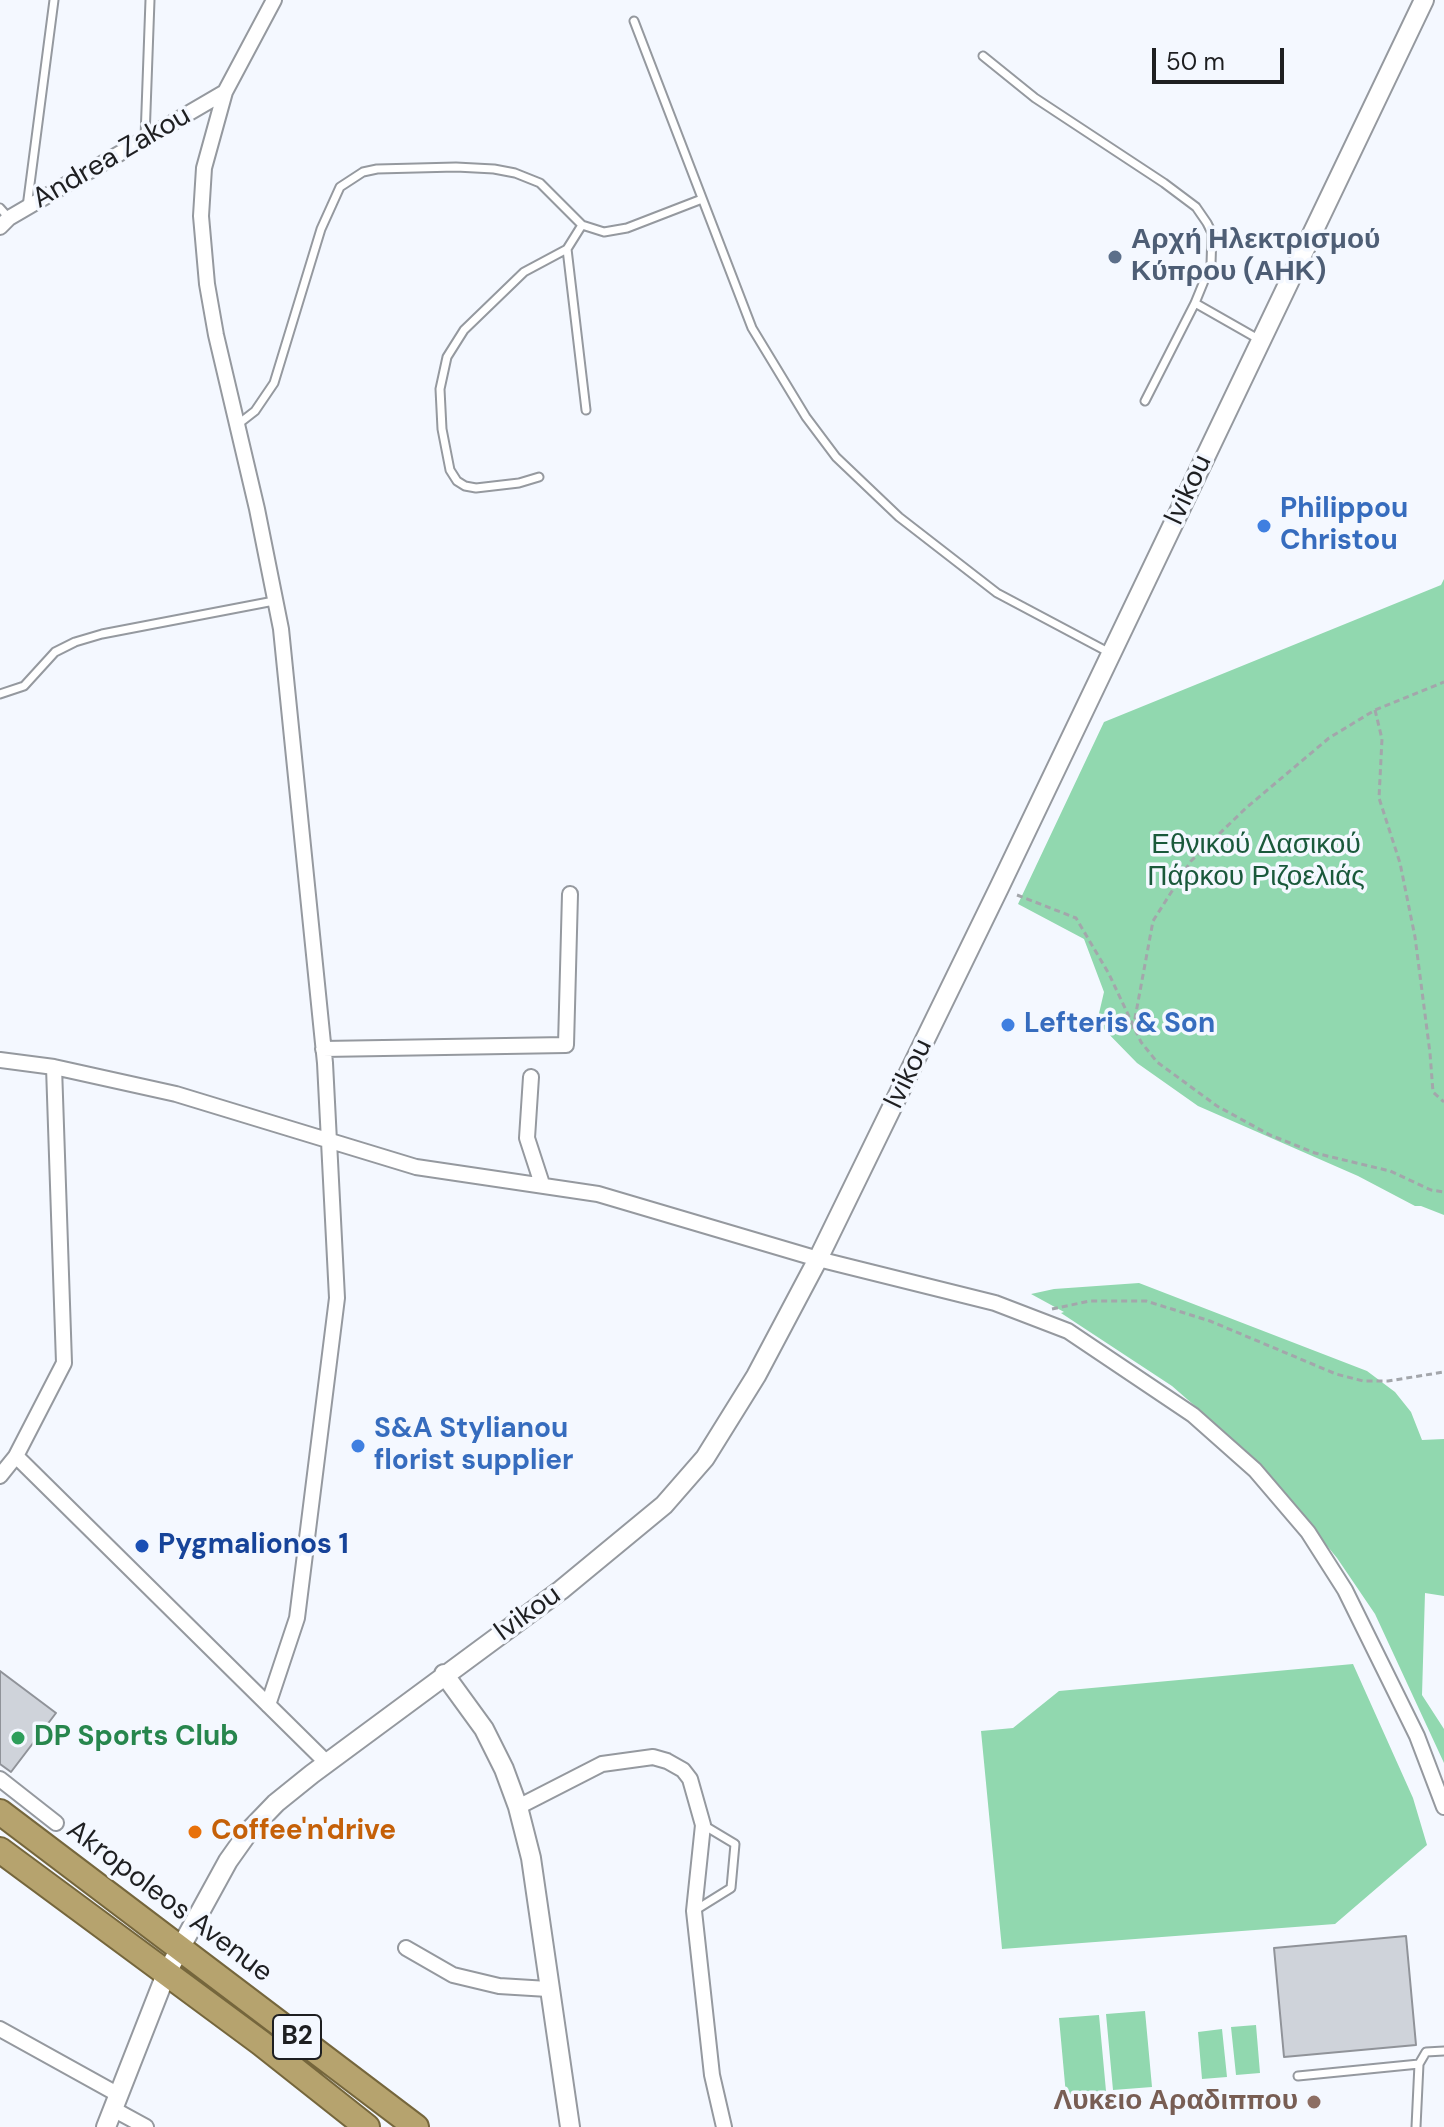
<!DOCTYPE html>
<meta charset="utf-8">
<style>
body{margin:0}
#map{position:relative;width:1444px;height:2127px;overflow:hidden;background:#f4f8ff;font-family:"DM Sans",sans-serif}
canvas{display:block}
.scale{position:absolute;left:1152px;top:48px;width:132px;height:36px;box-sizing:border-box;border:4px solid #1e1f21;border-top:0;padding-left:10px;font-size:24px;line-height:28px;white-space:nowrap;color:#1e1f21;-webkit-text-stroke:6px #f4f8ff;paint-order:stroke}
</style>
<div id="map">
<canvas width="1444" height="2127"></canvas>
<div class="scale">50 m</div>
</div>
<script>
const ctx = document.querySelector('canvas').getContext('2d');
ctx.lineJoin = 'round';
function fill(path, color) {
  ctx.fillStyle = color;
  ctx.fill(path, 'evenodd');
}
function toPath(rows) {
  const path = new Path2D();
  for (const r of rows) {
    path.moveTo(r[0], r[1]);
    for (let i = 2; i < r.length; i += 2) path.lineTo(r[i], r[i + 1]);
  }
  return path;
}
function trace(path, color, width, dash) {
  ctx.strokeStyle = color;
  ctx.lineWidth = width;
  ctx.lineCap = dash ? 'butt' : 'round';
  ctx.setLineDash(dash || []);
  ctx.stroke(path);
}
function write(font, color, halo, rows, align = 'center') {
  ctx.font = font + ' "DM Sans",sans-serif';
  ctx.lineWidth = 7;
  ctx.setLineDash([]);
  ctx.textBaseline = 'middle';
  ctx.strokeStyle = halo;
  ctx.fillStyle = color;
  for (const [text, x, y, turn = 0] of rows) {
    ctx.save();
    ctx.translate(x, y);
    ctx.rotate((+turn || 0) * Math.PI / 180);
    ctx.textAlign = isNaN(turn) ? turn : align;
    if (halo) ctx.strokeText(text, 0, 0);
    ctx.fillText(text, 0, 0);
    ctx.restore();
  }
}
fill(toPath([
 [1444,579,1444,1215,1421,1206,1415,1206,1358,1176,1198,1106,1137,1063,1097,1022,1104,992,1084,939,1018,904,1104,722,1441,585],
 [1139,1283,1367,1371,1395,1392,1411,1412,1422,1440,1444,1439,1444,1596,1425,1593,1422,1695,1444,1729,1444,1763,1375,1614,1337,1558,1282,1491,1226,1433,1172,1386,1061,1313,1064,1312,1031,1294,1054,1289],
 [1353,1664,1413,1798,1427,1845,1335,1924,1002,1949,981,1731,1013,1728,1059,1691],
 [1145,2011,1152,2087,1113,2090,1106,2014],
 [1099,2015,1106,2091,1066,2095,1059,2018],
 [1256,2025,1260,2073,1236,2075,1231,2027],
 [1222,2029,1227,2077,1202,2079,1198,2032]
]), '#91d8af');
const building = toPath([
 [0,1671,56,1713,11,1772,0,1764,0,1671],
 [1406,1936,1416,2045,1284,2057,1274,1948,1406,1936]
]);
fill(building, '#cfd3da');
trace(building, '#909399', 2);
const service = toPath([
 [634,21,752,328,806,417,836,457,899,517,997,593,1110,653],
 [983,56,1035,98,1164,183,1196,207,1207,223,1212,233,1211,264,1195,303,1145,401],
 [145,138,150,0],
 [27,207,54,0],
 [0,208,9,218],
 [567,249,586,410],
 [1195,303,1260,340],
 [237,425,255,411,274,383,321,229,340,187,363,172,377,169,456,167,494,169,515,173,540,183,582,225,604,232,627,228,702,199],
 [539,477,519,483,476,488,465,486,457,481,450,470,442,429,440,389,447,357,464,330,524,272,567,249,582,225],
 [0,694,24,686,55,652,75,642,102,634,274,601],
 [694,1911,731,1888,735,1844,705,1826],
 [1298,2076,1419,2064],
 [1416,2127,1419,2064,1426,2052,1444,2051]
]);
const minor = toPath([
 [0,227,9,218,225,92],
 [323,1049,566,1045,570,894],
 [0,1060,54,1067,176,1094,416,1167,598,1194,818,1259,995,1303,1068,1331,1193,1415,1255,1470,1308,1532,1345,1590,1417,1736,1444,1807],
 [531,1077,527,1138,542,1184],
 [16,1456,327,1763],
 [0,1476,16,1456,64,1363,54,1067],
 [268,1705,297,1618,337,1298,325,1063,281,629,257,509,216,335,207,284,201,216,204,168,225,92,274,0],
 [0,1779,56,1823],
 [518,1807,602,1764,653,1757,667,1761,683,1770,690,1779,703,1825,694,1911,712,2075,724,2127],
 [406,1948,453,1975,499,1986,548,1989],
 [0,2029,119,2095],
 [113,2109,146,2127]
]);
const tertiary = toPath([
 [444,1674,484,1729,504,1769,518,1807,531,1858,570,2127],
 [106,2127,166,1974,228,1861,250,1830,276,1803,312,1774,561,1590,664,1505,705,1458,756,1376,818,1259,999,888,1424,0]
]);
const trunk = toPath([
 [0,1812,416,2127],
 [0,1850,261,2043,367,2127]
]);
trace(service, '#95999f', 11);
trace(minor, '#95999f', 18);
trace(tertiary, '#95999f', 22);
trace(trunk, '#75663c', 28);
trace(toPath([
 [1375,710,1382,739,1379,798,1400,863,1415,937,1430,1053,1433,1092,1444,1102],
 [1017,895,1076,918,1109,974,1141,1042,1157,1062,1217,1106,1270,1135,1315,1153,1390,1171,1431,1190,1444,1192],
 [1133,1029,1153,921,1191,861,1246,808,1329,738,1375,710,1444,682],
 [1052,1309,1090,1301,1146,1301,1210,1321,1336,1374,1363,1381,1388,1381,1444,1372],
 [120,1869,143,1887]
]), '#a3a6ab', 3, [6, 4]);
trace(service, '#fff', 7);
trace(minor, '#fff', 14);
trace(tertiary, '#fff', 18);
trace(trunk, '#b6a36e', 24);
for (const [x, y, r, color] of [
 [1115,257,8,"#5c6f8a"],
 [1264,526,8,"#3f7fe0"],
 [1008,1025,8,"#3f7fe0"],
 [358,1446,8,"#3f7fe0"],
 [142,1546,8,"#1a4fb4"],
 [18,1738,8,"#2e9e5b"],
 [195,1832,8,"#e8710a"],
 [1314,2102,8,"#8d6e63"]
]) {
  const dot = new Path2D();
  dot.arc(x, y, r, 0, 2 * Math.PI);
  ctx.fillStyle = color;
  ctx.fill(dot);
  trace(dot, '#f4f8ff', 3);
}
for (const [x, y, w] of [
 [297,2037,48]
]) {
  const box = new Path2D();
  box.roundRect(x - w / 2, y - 22, w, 44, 6);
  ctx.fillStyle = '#f4f8ff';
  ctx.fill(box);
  trace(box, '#1e1f21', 2);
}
write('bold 26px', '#1e1f21', null, [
 ["B2",297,2037]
]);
write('28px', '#1e1f21', '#f4f8ff', [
 ["Andrea Zakou",112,158,-30],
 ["Ivikou",1189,490,-65],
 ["Ivikou",909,1074,-64],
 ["Ivikou",528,1614,-36],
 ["Akropoleos Avenue",169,1902,37]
]);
write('bold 28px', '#4e5e75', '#f4f8ff', [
 ["Αρχή Ηλεκτρισμού",1131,241],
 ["Κύπρου (ΑΗΚ)",1131,273]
], 'left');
write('bold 28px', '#366cbe', '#f4f8ff', [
 ["Philippou",1280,510],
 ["Christou",1280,542],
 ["Lefteris & Son",1024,1025],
 ["S&A Stylianou",374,1430],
 ["florist supplier",374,1462]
], 'left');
write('28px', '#1a593b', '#f4f8ff', [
 ["Εθνικού Δασικού",1256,846],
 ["Πάρκου Ριζοελιάς",1256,878]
]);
write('bold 28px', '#164399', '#f4f8ff', [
 ["Pygmalionos 1",158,1546]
], 'left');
write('bold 28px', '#27864d', '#f4f8ff', [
 ["DP Sports Club",34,1738]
], 'left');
write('bold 28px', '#c56008', '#f4f8ff', [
 ["Coffee'n'drive",211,1832]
], 'left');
write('bold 28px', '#785e54', '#f4f8ff', [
 ["Λυκειο Αραδιππου",1298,2102]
], 'right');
</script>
